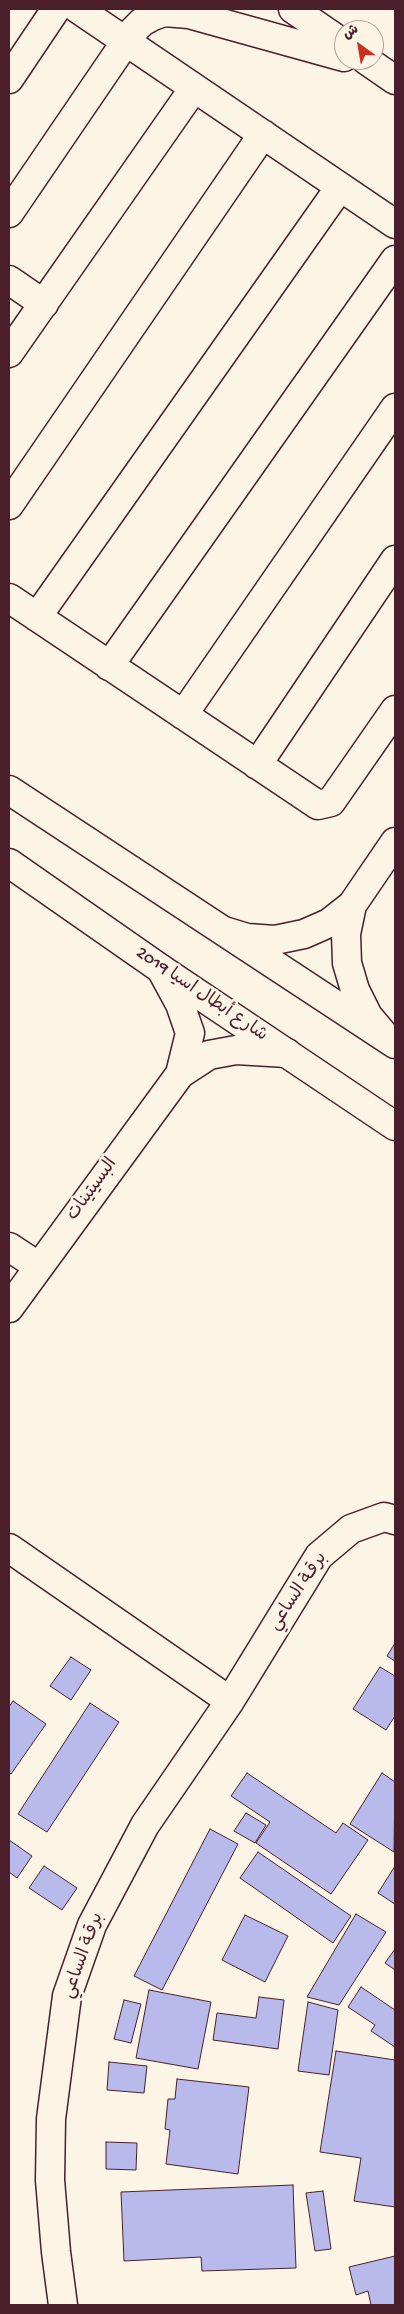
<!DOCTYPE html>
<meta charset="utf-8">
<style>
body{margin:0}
#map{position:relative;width:404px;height:2314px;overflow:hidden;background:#fcf5e5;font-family:"Gochi Hand","Playpen Sans Arabic",sans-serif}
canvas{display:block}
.frame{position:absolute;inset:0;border:10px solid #4a1f2b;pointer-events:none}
.north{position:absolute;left:334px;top:20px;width:50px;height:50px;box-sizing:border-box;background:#fcf5e5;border:1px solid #b59f9b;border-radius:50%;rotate:328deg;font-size:14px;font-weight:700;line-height:20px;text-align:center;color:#4a1f2b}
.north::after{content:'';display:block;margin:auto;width:18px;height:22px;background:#c8321e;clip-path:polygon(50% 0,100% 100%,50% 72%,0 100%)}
</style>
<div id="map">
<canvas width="404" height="2314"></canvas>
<div class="frame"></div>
<div class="north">ش</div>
</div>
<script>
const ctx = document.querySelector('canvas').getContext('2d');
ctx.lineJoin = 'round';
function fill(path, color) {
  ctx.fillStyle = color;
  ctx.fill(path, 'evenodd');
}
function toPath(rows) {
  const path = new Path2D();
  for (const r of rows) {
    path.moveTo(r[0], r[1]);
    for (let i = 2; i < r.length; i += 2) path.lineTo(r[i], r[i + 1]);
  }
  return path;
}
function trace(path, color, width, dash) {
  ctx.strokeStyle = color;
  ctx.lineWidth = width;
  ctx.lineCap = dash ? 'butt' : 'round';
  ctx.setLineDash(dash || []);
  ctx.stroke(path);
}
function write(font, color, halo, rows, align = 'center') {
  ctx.font = font + ' "Gochi Hand","Playpen Sans Arabic",sans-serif';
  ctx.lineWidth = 5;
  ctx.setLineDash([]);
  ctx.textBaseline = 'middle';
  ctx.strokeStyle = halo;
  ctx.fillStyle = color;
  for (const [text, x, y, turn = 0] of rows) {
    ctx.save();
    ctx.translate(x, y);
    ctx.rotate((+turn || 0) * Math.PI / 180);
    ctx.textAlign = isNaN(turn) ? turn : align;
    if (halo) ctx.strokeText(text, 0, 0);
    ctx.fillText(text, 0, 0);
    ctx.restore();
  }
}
const building = toPath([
 [395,1643,395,1661,387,1656,395,1643],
 [71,1657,91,1670,71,1700,50,1686,71,1657],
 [380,1667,395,1676,395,1716,386,1730,353,1709,380,1667],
 [13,1701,46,1724,11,1774,9,1773,9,1707,13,1701],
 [90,1703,119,1722,47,1832,18,1814,90,1703],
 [247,1773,336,1833,343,1823,368,1840,331,1894,256,1843,270,1822,231,1796,247,1773],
 [382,1773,395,1782,394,1852,350,1824,382,1773],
 [246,1813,266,1825,255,1843,234,1831,246,1813],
 [210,1829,238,1844,162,1990,134,1976,210,1829],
 [9,1840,32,1856,17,1878,9,1872,9,1840],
 [258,1852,351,1916,333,1943,240,1878,258,1852],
 [44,1866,77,1888,62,1910,29,1888,44,1866],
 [395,1866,395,1904,378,1893,395,1866],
 [356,1914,386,1932,339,2005,307,1997,356,1914],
 [245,1915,288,1936,265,1982,222,1960,245,1915],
 [395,1949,395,1970,385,1963,395,1949],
 [361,1987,395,2010,395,2047,371,2031,375,2025,348,2007,361,1987],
 [149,1990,211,2002,198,2069,136,2058,149,1990],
 [259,1997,284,2000,278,2049,213,2040,217,2013,256,2018,259,1997],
 [124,2000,141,2004,131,2043,114,2039,124,2000],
 [308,2002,338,2010,329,2075,298,2071,308,2002],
 [336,2051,395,2060,395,2207,354,2201,361,2158,320,2152,336,2051],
 [109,2062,147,2066,144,2093,107,2090,109,2062],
 [177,2079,249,2087,238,2174,166,2164,170,2130,165,2129,168,2099,175,2099,177,2079],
 [106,2142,137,2143,136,2170,106,2169,106,2142],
 [293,2185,296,2268,202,2271,201,2257,124,2261,121,2192,293,2185],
 [323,2191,331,2249,315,2251,306,2193,323,2191],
 [395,2256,395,2305,371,2305,368,2291,356,2295,349,2267,395,2256]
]);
fill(building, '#b8baec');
trace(building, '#4a1f2b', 1);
const minor = toPath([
 [78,9,395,224],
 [293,9,344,44],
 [366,60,395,80],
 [9,79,56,9],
 [9,213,133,31,142,22,153,16,164,12,189,14,344,57],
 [9,280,44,304],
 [9,353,194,88],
 [9,505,263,134],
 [9,598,318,805,331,802,395,710],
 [37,617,340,187],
 [109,666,395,260],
 [183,715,395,408],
 [257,765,395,560],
 [352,905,346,934,347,963,355,990,368,1016,385,1036],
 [224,931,247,938,275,940,304,934,329,923,352,905,395,842],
 [161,969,180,1004,190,1033,180,1074],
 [9,1247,38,1266],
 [9,1308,180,1074,209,1055,236,1050,287,1053],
 [9,1548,230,1701],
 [63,2305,56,2252,50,2180,51,2119,67,1996,92,1925,145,1825,230,1701,319,1556,351,1529,384,1517,395,1520]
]);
const major = toPath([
 [9,790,395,1044],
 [9,863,161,969,395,1126]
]);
trace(minor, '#4a1f2b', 31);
trace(major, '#4a1f2b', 31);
trace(minor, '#fcf5e5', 28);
trace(major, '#fcf5e5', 28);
write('18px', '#4a1f2b', '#fcf5e5', [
 ["شارع أبطال اسيا 2019",201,995,34],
 ["البسيتينات",93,1190,-54],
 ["برقـة الساعي",299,1592,-56],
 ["برقـة الساعي",84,1956,-70]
]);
</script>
